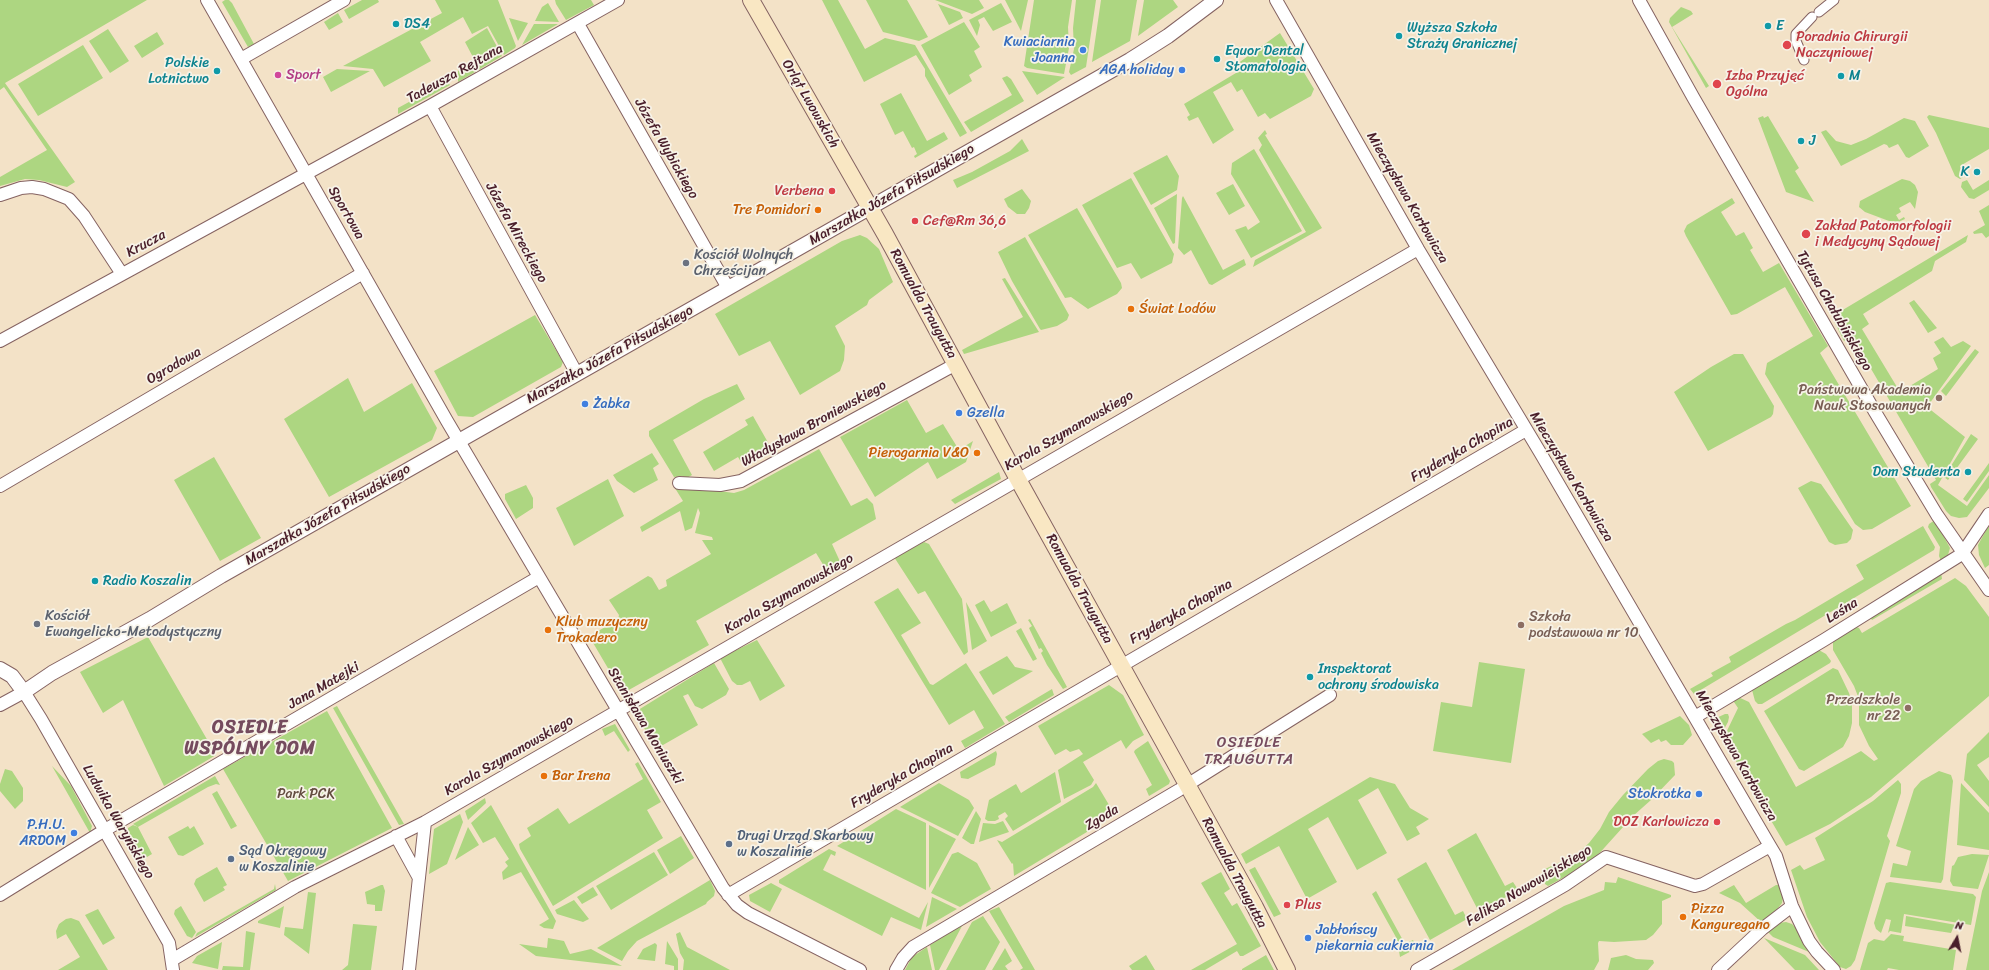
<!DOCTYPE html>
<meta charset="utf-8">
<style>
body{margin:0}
#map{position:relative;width:1989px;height:970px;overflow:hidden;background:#f3e2c7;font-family:Sriracha,sans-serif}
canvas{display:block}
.north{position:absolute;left:1937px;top:918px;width:40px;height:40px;-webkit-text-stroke:3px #f7f3e8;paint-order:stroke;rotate:10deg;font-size:11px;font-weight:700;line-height:16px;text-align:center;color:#4a1f2b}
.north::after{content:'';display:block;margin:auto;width:14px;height:18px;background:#4a1f2b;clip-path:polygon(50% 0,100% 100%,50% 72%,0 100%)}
</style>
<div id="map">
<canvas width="1989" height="970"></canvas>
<div class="north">N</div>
</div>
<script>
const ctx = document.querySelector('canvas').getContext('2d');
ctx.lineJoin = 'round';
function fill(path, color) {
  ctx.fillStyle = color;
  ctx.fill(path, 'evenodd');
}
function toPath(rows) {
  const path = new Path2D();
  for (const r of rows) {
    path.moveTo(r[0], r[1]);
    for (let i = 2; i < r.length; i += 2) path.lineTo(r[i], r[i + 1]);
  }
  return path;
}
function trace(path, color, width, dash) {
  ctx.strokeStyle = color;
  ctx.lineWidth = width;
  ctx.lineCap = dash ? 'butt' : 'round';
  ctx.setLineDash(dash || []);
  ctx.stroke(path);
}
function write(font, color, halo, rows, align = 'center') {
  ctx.font = font + ' Sriracha,sans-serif';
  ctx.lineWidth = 3.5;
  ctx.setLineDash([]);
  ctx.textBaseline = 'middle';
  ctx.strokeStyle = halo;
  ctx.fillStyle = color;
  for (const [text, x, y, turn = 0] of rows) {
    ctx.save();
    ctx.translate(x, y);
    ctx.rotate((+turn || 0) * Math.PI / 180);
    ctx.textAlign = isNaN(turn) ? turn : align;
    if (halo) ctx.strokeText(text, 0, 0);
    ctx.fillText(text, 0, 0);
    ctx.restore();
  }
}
fill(toPath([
 [0,0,147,0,5,83,75,182,67,187,39,180,25,179,0,186,0,177,47,150,4,87,0,90],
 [225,0,229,0,232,3,254,44,248,47,222,2],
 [362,0,378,0,379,2,349,19,344,10],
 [435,0,498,0,516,46,515,48,504,55,488,26,472,34,463,17,420,42,431,61,384,87,373,69,343,66,442,13],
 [555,0,591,0,594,5,566,20,556,4],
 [822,0,838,0,865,49,885,38,915,45,967,133,960,137,925,76,925,69,916,55,864,82],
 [866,0,907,0,928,37,919,41,883,32],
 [935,0,979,0,984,8,972,14],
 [1005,0,1028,0,1021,31],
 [1034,0,1072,0,1068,27,1069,48,1064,74,1027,68,1024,66],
 [1076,0,1096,0,1086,67,1071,75,1069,72,1074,49,1073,28],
 [1101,0,1137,0,1130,41,1092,62],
 [1144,0,1173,0,1178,7,1138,36],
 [548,3,559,22,535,21,542,7],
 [1001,3,1012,22,993,31,984,17,978,20,980,25,977,36,969,20],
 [938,4,960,12,963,18,949,25],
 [1681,7,1691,11,1693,14,1672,27,1709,86,1706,88,1669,22,1670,18],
 [338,13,343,22,329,30,324,22],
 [509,18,528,23,518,41],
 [964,22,980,47,974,51,982,67,969,75,972,81,949,95,921,45],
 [534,24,558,24,522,45],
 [487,28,502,56,458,82,458,71,475,61,465,42],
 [108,29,129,61,110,73,89,41],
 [157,32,164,44,142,58,134,46],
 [1280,33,1314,89,1311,96,1270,119,1265,113,1258,117,1242,89,1237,92,1231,82,1213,92,1234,130,1213,144,1198,117,1189,121,1187,117,1190,115,1184,104,1241,70,1237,64],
 [83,45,103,78,38,116,18,84],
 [337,69,370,71,331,92,323,77],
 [1022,71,1065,77,1037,95],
 [1007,76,1011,79,1024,101,971,132,964,122,1012,95,1002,78],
 [447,81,450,85,398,114,398,108],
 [901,93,927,141,944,132,948,139,915,158,914,156,917,154,914,147,912,148,903,131,895,135,880,104],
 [1929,115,1989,128,1989,149,1960,166,1965,176,1960,179,1955,176,1936,133,1927,117],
 [1763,116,1764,118,1768,116,1799,168,1795,171,1814,202,1786,192,1758,118],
 [1904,118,1915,121,1929,146,1909,158,1906,157,1898,144,1889,148,1887,145,1884,144,1841,166,1821,132,1826,130,1836,141,1851,145,1866,139],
 [1265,130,1267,134,1265,135,1322,228,1253,267,1255,260,1306,232,1259,150,1262,145,1258,138],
 [1022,139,1029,151,957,188,953,180,972,172,1010,151],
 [1254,149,1302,231,1251,258,1235,230,1246,226,1248,230,1260,222,1231,174,1232,163],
 [1167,155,1179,176,1177,190,1151,205,1133,173],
 [1131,178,1174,254,1172,263,1141,279,1131,263,1117,268,1082,205],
 [1902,179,1910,181,1915,185,1918,192,1915,209,1910,202,1899,208,1901,212,1896,215,1899,220,1904,217,1905,219,1898,222,1889,221,1865,212,1859,207,1860,201],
 [1967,180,1973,190,1989,180,1989,190,1974,199,1969,198,1961,187,1962,182],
 [1233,184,1245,206,1229,215,1216,193],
 [1022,189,1031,201,1029,208,1025,214,1017,214,1008,207,1004,199],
 [1177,194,1175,243,1173,244,1154,208],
 [1183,196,1223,270,1244,259,1246,265,1212,285,1209,284,1191,250,1184,255,1178,248,1182,198],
 [1732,198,1735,203,1721,212,1736,236,1744,232,1753,248,1750,250,1763,272,1779,263,1828,346,1820,353,1911,506,1872,529,1863,530,1855,524,1765,374,1767,363,1813,336,1785,287,1737,314,1731,315,1686,236,1684,231,1687,225],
 [1989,205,1989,236,1986,238,1982,233,1974,234,1973,232,1985,225,1979,211],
 [1077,208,1121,283,1122,288,1117,294,1088,309,1071,297,1065,298,1028,235],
 [860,235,867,238,879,249,893,282,869,300,867,305,835,326,845,346,844,360,840,371,800,395,770,341,739,356,715,314,842,241],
 [1968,235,1966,242,1935,261,1932,271,1863,314,1869,324,1862,329,1900,392,1938,369,1933,358,1941,353,1934,342,1943,337,1951,347,1963,341,1971,346,1927,407,1965,437,1938,485,1967,506,1989,475,1989,488,1967,517,1959,518,1951,516,1946,511,1931,487,1930,484,1936,480,1853,338,1844,341,1834,321,1836,314],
 [1025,237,1069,315,1067,320,1057,326,1041,330,1040,329,1012,281,998,252],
 [1005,278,1039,332,964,354,962,350,1023,317,1002,279],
 [1914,300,1937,328,1928,333,1909,303],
 [535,315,563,362,561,367,473,417,458,416,434,371],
 [1975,349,1979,352,1946,396,1941,391],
 [1734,354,1743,354,1774,406,1773,414,1771,417,1708,451,1674,392,1711,367],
 [348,378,364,412,412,383,437,428,432,440,329,497,284,419],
 [737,384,745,399,673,440,692,475,685,479,682,476,674,477,649,436,649,431,704,399],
 [907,400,926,433,943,424,959,450,973,441,966,462,937,479,928,462,875,497,840,437],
 [753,416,770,446,741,462,738,457,714,471,703,452,748,425,745,420],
 [1971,434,1978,439,1948,480,1944,477],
 [819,449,851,506,867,498,873,504,876,519,832,544,843,568,830,576,816,553,696,621,709,645,627,691,622,692,589,636,618,620,619,615,609,600,648,576,652,578,659,590,667,586,666,580,711,554,702,540,713,540,712,537,695,533,700,513,698,508,692,528,685,531,680,511,642,532,640,527,683,501,673,485,734,493,744,490],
 [652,453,659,464,653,468,658,480,634,493,617,481,613,475],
 [214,457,261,538,220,561,174,480],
 [1989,463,1989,471,1967,502,1963,499],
 [999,472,1001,479,955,504,951,500],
 [608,479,624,516,574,546,556,508],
 [1811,481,1821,484,1853,530,1851,539,1847,543,1835,545,1829,542,1821,528,1798,488],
 [526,485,533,498,533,508,516,519,505,499,505,494],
 [1935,520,1950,548,1948,555,1941,561,1939,556,1940,547,1928,527,1929,524],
 [1989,525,1989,565,1985,568,1979,555,1978,545],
 [1923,526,1935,547,1934,550,1694,694,1690,689,1713,676,1711,673,1731,662,1729,657,1786,624,1795,620,1864,579,1856,565],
 [924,542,929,544,962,599,968,652,964,655,925,591,918,594,894,557],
 [1941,572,1942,579,1872,620,1869,616],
 [1955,578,1966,586,1989,617,1989,696,1871,797,1830,824,1786,846,1723,739,1738,708,1732,699,1738,697,1749,702,1796,787,1861,751,1874,761,1878,759,1869,746,1859,725,1859,699,1854,686,1833,650,1833,640,1854,626,1859,628,1862,633],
 [898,588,921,623,901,635,930,684,933,685,966,663,1005,724,965,748,961,741,984,728,974,710,949,725,874,602],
 [984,600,991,612,1007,603,1017,623,991,637,975,605],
 [966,602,987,641,972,650],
 [1030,619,1052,659,1067,687,1063,689,1047,665,1041,653,1043,651,1041,648,1039,649,1029,628,1032,626,1028,620],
 [1021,628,1037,659,1033,661,1016,631],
 [148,637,216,755,164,786,123,700,103,713,80,672],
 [757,640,785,686,760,701,750,681,742,685,737,685,732,681,720,658],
 [1817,649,1826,654,1831,661,1830,663,1762,704,1758,704,1755,701,1752,690,1754,687],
 [1007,656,1015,667,1033,671,993,695,979,672],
 [1479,662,1525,669,1511,763,1433,751,1441,702,1472,707],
 [714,663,729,689,726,695,702,709,695,706,688,694,683,696,698,725,656,749,635,712],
 [1833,668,1838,670,1849,693,1852,703,1852,723,1849,736,1843,747,1804,771,1799,769,1764,711],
 [1109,685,1123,695,1144,735,1133,741,1126,749,1121,740,1083,762,1094,780,1091,785,1064,799,1058,770,1083,754,1079,749,1070,752,1066,749,1055,755,1038,726],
 [1052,689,1054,695,1009,722,1005,717],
 [337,706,404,824,399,825,333,708],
 [327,711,392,828,288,881,223,769],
 [1725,714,1728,714,1729,717,1728,722,1722,733,1717,732,1712,723,1712,720],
 [1680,716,1689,725,1692,735,1683,745,1671,745,1666,740,1661,742,1659,739,1651,743,1642,734],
 [615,724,630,750,628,752,614,731,605,736,602,729],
 [1989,732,1989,757,1977,765,1989,781,1989,807,1964,780,1967,754],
 [1148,741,1170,781,1169,784,1149,796,1146,789,1152,785,1134,752,1135,750],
 [996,751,997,754,995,765,968,779,961,778,960,772],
 [1664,759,1672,761,1674,763,1675,775,1651,800,1633,816,1596,857,1583,867,1548,886,1545,884,1543,870,1577,854,1589,843,1600,829,1609,812,1623,795,1648,769,1658,761],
 [638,762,661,802,647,810,663,838,553,906,520,849,519,844,531,836,527,828,558,808,569,824,643,779,635,764],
 [52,766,71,786,92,826,90,833],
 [5,769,12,771,23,788,23,801,15,809,0,791,0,784],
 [1939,771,1951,775,1953,781,1943,879,1941,883,1890,877,1893,863,1907,866,1911,851,1896,846,1914,789,1921,781],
 [1055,772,1061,802,1013,831,1005,819,1008,816,1005,812,998,816,999,819,995,821,988,821,985,819,989,800,1016,784,1021,793],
 [215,776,220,785,216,784,208,787,138,827,133,824],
 [1370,777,1395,784,1410,808,1429,819,1416,827,1420,834,1407,841,1378,788,1358,800,1387,853,1357,870,1328,817,1308,829,1337,882,1307,899,1279,846,1246,864,1241,854],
 [1898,780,1901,784,1901,793,1887,836,1890,841,1855,960,1851,966,1846,969,1840,967,1820,942,1807,917,1791,870,1800,865,1804,870,1825,860,1815,838,1873,801],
 [939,783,969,800,974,808,958,836,900,807],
 [1096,783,1115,815,1014,876,1013,863,1012,864,997,840,1002,842,1093,787],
 [1961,783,1989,813,1989,850,1957,845],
 [217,791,237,826,231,829,212,794],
 [485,798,486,803,468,820,465,811],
 [491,805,556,921,553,929,544,928,539,925,549,919,521,872,503,880,502,872,508,866,505,862,509,859,495,837,483,843,471,823],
 [896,809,926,823,926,890,837,846],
 [976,811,981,819,974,844,971,844,962,838],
 [460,814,463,822,447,864,429,874,434,829],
 [1003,821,1009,832,979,842,983,823,995,824],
 [133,825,138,827,152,854,147,857,140,855,128,833,128,828],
 [929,825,956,839,929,888],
 [188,826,190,829,194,826,204,844,183,856,178,855,168,837],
 [468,827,479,845,455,860],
 [1476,833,1505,886,1513,882,1517,888,1517,891,1479,912,1447,850],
 [681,836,694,858,670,874,657,850],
 [829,849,836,852,835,856,831,854,823,870,919,918,928,902,921,930,891,917,882,936,779,883,779,880],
 [654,852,668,875,611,910,596,886],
 [958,852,977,863,991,889,960,907,931,893,952,854],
 [1972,854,1989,855,1978,889,1953,886,1950,881,1952,866,1954,865,1958,857],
 [1426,862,1455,915,1463,911,1467,919,1430,940,1397,879],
 [217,867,227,885,223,887,225,890,204,902,194,884,196,879],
 [1255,867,1281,914,1274,917,1249,870],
 [1221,872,1230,889,1224,893,1232,906,1237,903,1261,946,1243,956,1240,956,1237,951,1205,970,1191,970,1237,944,1201,883],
 [1989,872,1989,970,1966,970,1982,891],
 [1618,877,1671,895,1671,897,1662,901,1662,924,1653,935,1646,940,1614,942,1599,941,1598,943,1599,961,1594,970,1452,970,1564,906,1604,890,1605,882,1616,883],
 [710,880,715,891,714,896,707,902,706,904,637,941,628,951,622,961,597,948],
 [1890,882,1973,894,1976,897,1971,925,1904,914,1901,933,1890,931,1888,933,1891,920,1886,919,1881,933,1876,929,1874,923,1886,883],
 [771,883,782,889,770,912,750,901,749,895],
 [275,884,276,890,195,937,197,933,274,889],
 [381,885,383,885,385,891,382,911,375,911,375,905,367,904,365,892],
 [1734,885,1746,903,1776,885,1781,885,1784,893,1782,903,1775,912,1761,922,1740,903,1719,893],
 [593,887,598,895,582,904,577,897],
 [1376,891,1405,944,1413,940,1417,948,1400,957,1397,939,1372,894],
 [308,892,316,893,309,954,284,935,285,927,303,929],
 [932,897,957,909,926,927],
 [574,900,589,919,583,922,557,914,555,910],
 [181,906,196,932,192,938,187,936,174,914,175,910],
 [284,906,280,928,258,923,258,921],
 [999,907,1035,970,1020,970,1023,968,989,911],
 [98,909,115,938,103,945,85,915],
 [983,916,1000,942,985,970,946,970,972,922],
 [1906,916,1962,926,1961,929,1953,928,1951,933,1905,926],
 [71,918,79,921,108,970,58,970,80,957,66,934,57,939,56,931,59,924,66,919],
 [1786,922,1792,924,1797,929,1809,952,1773,937,1767,931,1779,923],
 [353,924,377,926,371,970,342,970,348,965],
 [963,924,939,970,935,970,930,945],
 [246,931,255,933,250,970,222,970,223,966,243,967],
 [680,932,687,947,730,970,683,970,684,960,680,953,676,934],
 [1891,934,1904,936,1903,941,1956,950,1953,970,1899,970,1888,968,1887,970,1860,970,1868,943,1874,939,1884,941],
 [548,938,564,941,570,954,591,949,622,966,536,956,519,944,547,948],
 [1764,938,1805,955,1819,970,1795,970],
 [667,941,678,959,678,970,674,970,674,966,665,964],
 [222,942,218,969,192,963,197,956],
 [655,943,657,945,655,961,637,959,643,949],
 [927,947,932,970,905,970,912,957],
 [1005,948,1012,961,1005,966,1008,970,992,970],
 [1146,955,1155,970,1132,970,1129,966],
 [1266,955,1274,970,1242,970,1242,969],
 [1626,955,1636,959,1653,960,1654,963,1648,970,1608,970,1611,958]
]), '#add681');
const pedestrian = toPath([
 [1819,12,1834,0],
 [1804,60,1796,41,1796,34,1812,17]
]);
const minor = toPath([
 [207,0,447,421,723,888,737,905,748,913,860,970],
 [1276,0,1418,249,1541,454,1770,846,1776,856,1792,906,1809,941,1817,952,1834,970],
 [1639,0,1693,97,1875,412,1937,515,1989,590],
 [578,24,728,288],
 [241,59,344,0],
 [430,106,577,374],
 [0,195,21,188,32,187,44,189,69,199,84,216,122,274],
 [0,341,430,106,618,0],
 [679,483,720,485,741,481,956,364],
 [0,486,363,273],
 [0,705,24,692,41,719,169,943,173,970],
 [1695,717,1824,640,1962,554,1989,514],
 [396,836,419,878],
 [0,895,105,830,539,577],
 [728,895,1526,430],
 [172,960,295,887,425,822,1418,249],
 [409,970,425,822],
 [896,970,903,958,913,947,1179,790,1330,695],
 [1417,970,1565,885,1606,857,1695,886,1703,884,1770,846],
 [1718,970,1762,929,1792,906]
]);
const tertiary = toPath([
 [0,669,12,676,24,692,52,673,150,619,221,576,1130,60,1168,36,1216,0]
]);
const secondary = toPath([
 [751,0,885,234,1020,483,1255,907,1287,970]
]);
trace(pedestrian, '#856362', 11);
trace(minor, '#856362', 14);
trace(tertiary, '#856362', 16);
trace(secondary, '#856362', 18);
trace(pedestrian, '#fff', 9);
trace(minor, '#fff', 12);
trace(tertiary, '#fff', 14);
trace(secondary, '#f9e7c3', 16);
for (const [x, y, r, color] of [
 [396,24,4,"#0f9aa8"],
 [1768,26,4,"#0f9aa8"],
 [1399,36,4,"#0f9aa8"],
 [1787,45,5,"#e0444e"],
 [1083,50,4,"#3f7fe0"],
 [1217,59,4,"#0f9aa8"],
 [1182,70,4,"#3f7fe0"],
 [217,71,4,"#0f9aa8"],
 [278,75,4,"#d1479c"],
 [1841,76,4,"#0f9aa8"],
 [1717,84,5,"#e0444e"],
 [1801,141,4,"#0f9aa8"],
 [1977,172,4,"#0f9aa8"],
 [832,191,4,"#e0444e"],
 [818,210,4,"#e8710a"],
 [915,221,4,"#e0444e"],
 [1806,234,5,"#e0444e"],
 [686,263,4,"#6b7280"],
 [1131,309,4,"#e8710a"],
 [1939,398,4,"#8d6e63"],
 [585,404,4,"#3f7fe0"],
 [959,413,4,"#3f7fe0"],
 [977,453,4,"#e8710a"],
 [1968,472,4,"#0f9aa8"],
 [95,581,4,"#0f9aa8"],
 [37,624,4,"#6b7280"],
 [1521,625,4,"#8d6e63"],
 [548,630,4,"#e8710a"],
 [1310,677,4,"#0f9aa8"],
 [1908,708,4,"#8d6e63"],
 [544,776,4,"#e8710a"],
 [1699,794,4,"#3f7fe0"],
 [1717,822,4,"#e0444e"],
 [74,833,4,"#3f7fe0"],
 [729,844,4,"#5c6f8a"],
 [231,859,4,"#5c6f8a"],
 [1287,905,4,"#e0444e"],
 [1683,917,4,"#e8710a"],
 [1308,938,4,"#3f7fe0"]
]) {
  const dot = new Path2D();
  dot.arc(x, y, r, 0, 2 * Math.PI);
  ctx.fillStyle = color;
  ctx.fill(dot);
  trace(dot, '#f7f3e8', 1.5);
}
write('14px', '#0d838f', '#f7f3e8', [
 ["DS4",404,24],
 ["E",1776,26],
 ["Wyższa Szkoła",1407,28],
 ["Straży Granicznej",1407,44],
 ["Equor Dental",1225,51],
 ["Stomatologia",1225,67],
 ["Polskie",209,63,"right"],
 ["Lotnictwo",209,79,"right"],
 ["M",1849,76],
 ["J",1809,141],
 ["K",1969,172,"right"],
 ["Dom Studenta",1960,472,"right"],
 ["Radio Koszalin",103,581],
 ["Inspektorat",1318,669],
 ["ochrony środowiska",1318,685]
], 'left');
write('14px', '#be3a42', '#f7f3e8', [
 ["Poradnia Chirurgii",1796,37],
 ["Naczyniowej",1796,53],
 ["Izba Przyjęć",1726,76],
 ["Ogólna",1726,92],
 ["Verbena",824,191,"right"],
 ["Cef@Rm 36,6",923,221],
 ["Zakład Patomorfologii",1815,226],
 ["i Medycyny Sądowej",1815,242],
 ["DOZ Karlowicza",1709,822,"right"],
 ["Plus",1295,905]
], 'left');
write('14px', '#366cbe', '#f7f3e8', [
 ["Kwiaciarnia",1075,42],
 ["Joanna",1075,58],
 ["AGA holiday",1174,70],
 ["Żabka",593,404,"left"],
 ["Gzella",967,413,"left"],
 ["Stokrotka",1691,794],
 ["P.H.U.",66,825],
 ["ARDOM",66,841],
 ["Jabłońscy",1316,930,"left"],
 ["piekarnia cukiernia",1316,946,"left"]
], 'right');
write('14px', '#4a1f2b', '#f7f3e8', [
 ["Tadeusza Rejtana",455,74,-29],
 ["Orląt Lwowskich",810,104,60],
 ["Józefa Wybickiego",666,149,60],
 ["Marszałka Józefa Piłsudskiego",892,195,-30],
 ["Mieczysława Karłowicza",1407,198,60],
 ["Sportowa",346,213,60],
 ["Józefa Mireckiego",516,233,61],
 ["Krucza",146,244,-28],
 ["Romualda Traugutta",923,304,61],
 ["Tytusa Chałubińskiego",1834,311,60],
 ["Marszałka Józefa Piłsudskiego",610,355,-29],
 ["Ogrodowa",174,366,-30],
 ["Władysława Broniewskiego",814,424,-29],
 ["Karola Szymanowskiego",1069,431,-30],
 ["Fryderyka Chopina",1462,450,-30],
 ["Mieczysława Karłowicza",1571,477,59],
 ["Marszałka Józefa Piłsudskiego",328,515,-30],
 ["Romualda Traugutta",1079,589,61],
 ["Karola Szymanowskiego",789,594,-30],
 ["Leśna",1842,611,-32],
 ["Fryderyka Chopina",1181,612,-30],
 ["Jana Matejki",324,686,-30],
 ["Stanisława Moniuszki",645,726,59],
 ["Karola Szymanowskiego",509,756,-30],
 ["Mieczysława Karłowicza",1736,756,60],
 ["Fryderyka Chopina",902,776,-30],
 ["Zgoda",1102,818,-31],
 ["Ludwika Waryńskiego",118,822,60],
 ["Romualda Traugutta",1234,873,62],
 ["Feliksa Nowowiejskiego",1529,886,-31]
]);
write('14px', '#b23c85', '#f7f3e8', [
 ["Sport",286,75]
], 'left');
write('14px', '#c56008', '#f7f3e8', [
 ["Tre Pomidori",810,210,"right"],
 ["Świat Lodów",1139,309],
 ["Pierogarnia V&O",969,453,"right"],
 ["Klub muzyczny",556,622],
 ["Trokadero",556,638],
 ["Bar Irena",552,776],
 ["Pizza",1691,909],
 ["Kanguregano",1691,925]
], 'left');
write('14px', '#5b616d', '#f7f3e8', [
 ["Kościół Wolnych",694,255],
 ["Chrześcijan",694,271],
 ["Kościół",45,616],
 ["Ewangelicko-Metodystyczny",45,632]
], 'left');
write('14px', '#785e54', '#f7f3e8', [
 ["Państwowa Akademia",1931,390],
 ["Nauk Stosowanych",1931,406],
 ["Szkoła",1529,617,"left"],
 ["podstawowa nr 10",1529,633,"left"],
 ["Przedszkole",1900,700],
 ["nr 22",1900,716]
], 'right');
write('14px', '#634d40', '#f7f3e8', [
 ["Park PCK",306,794]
]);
write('14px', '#4e5e75', '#f7f3e8', [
 ["Drugi Urząd Skarbowy",737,836],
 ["w Koszalinie",737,852],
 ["Sąd Okręgowy",239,851],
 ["w Koszalinie",239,867]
], 'left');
ctx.letterSpacing = '1px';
write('15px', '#754b5e', '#f7f3e8', [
 ["OSIEDLE",1249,743],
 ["TRAUGUTTA",1249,760]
]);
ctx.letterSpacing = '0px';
ctx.letterSpacing = '1px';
write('bold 18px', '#754b5e', '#f7f3e8', [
 ["OSIEDLE",250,728],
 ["WSPÓLNY DOM",250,749]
]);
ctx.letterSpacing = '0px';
</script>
